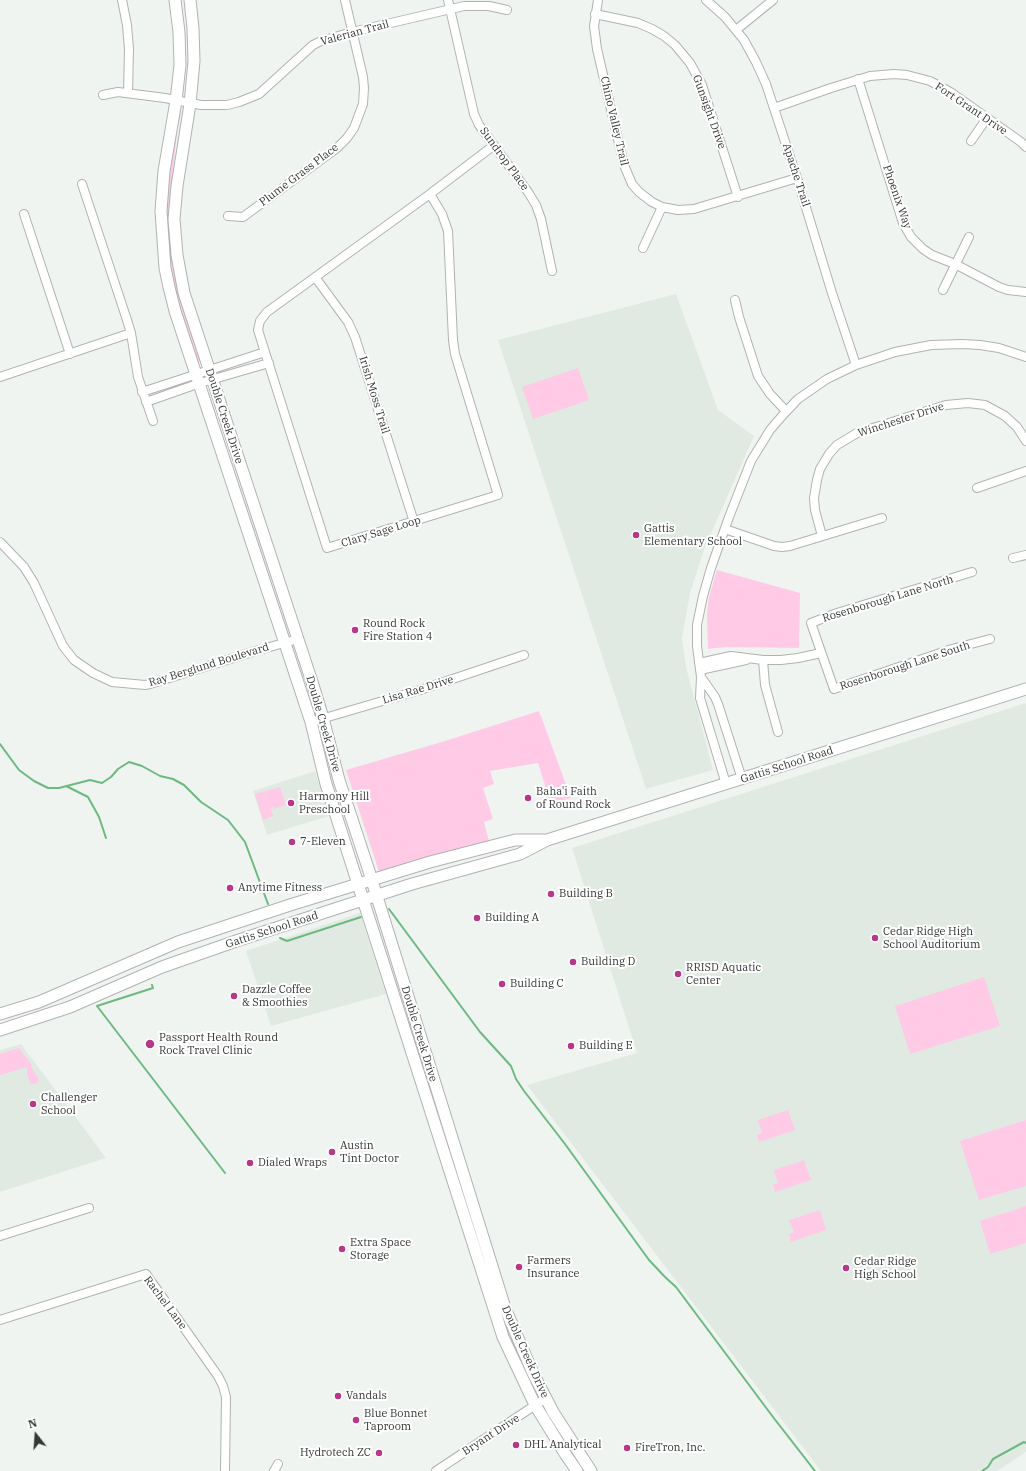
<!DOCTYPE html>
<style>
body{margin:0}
#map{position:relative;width:1026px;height:1471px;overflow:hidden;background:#f0f4f1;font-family:"IBM Plex Serif",serif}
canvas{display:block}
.north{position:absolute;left:16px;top:1415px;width:40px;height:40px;-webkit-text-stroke:3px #fff;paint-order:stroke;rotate:343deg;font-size:11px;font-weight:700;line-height:16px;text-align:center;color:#353736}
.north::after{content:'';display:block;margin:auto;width:14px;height:18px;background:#353736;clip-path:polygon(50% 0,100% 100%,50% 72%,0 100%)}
</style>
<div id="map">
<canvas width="1026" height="1471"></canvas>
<div class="north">N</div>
</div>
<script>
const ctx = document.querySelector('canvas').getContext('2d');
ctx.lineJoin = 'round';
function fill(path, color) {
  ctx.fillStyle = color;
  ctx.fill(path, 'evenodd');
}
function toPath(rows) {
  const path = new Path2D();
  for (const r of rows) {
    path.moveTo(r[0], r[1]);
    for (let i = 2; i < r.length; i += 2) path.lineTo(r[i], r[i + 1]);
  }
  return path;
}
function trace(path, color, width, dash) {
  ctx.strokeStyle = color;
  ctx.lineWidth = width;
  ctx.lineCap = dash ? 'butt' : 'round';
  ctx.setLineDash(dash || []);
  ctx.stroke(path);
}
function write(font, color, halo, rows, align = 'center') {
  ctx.font = font + ' "IBM Plex Serif",serif';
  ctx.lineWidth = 4;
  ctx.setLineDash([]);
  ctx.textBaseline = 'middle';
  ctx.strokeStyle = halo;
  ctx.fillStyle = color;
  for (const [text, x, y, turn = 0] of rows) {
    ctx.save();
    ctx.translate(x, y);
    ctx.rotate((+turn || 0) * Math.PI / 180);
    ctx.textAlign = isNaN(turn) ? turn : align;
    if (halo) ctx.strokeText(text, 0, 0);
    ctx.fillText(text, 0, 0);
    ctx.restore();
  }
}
fill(toPath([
 [676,294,718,410,754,436,705,547,690,593,682,638,686,667,713,770,646,789,498,340],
 [1026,703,1026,1452,997,1471,821,1471,527,1085,637,1053,572,848],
 [315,771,329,816,267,835,253,791],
 [360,913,386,994,271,1026,246,951],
 [21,1044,106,1158,0,1192,0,1050]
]), '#e0eae2');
fill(toPath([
 [179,109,180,109,181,112,177,133,171,190,181,299,200,356,198,366,181,320,167,260,165,192],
 [578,368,589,400,533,419,522,387],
 [717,570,800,593,799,648,725,647,708,649,707,615,709,597],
 [539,711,571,798,551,804,538,763,490,771,494,784,483,788,493,819,484,822,489,841,379,872,346,770,445,741],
 [280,787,286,805,273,809,273,807,271,808,273,816,263,820,255,794],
 [984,977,1000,1026,910,1054,895,1006],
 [19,1048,32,1065,31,1066,38,1078,39,1081,37,1083,31,1084,27,1074,27,1067,0,1075,0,1054],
 [788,1110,795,1130,759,1142,757,1135,762,1133,758,1120],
 [1026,1120,1026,1186,979,1200,960,1141],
 [804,1160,811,1180,775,1192,773,1184,778,1183,774,1170],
 [1026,1206,1026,1243,990,1254,980,1221],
 [820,1210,826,1230,791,1242,789,1234,794,1232,789,1220]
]), '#ffcae6');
trace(toPath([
 [0,744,19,770,34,781,48,788,59,788,90,780,102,783,111,777,118,769,129,762,142,766,160,776,173,779,184,785,201,802,228,820,245,842,268,904],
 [66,786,88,797,99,817,106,838],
 [389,909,480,1032,511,1066,516,1079,524,1091,565,1144,649,1260,665,1277,676,1287,773,1417,815,1471],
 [280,938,287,941,361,917],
 [152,985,153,988,97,1006,225,1173],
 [982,1471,988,1467,993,1459,1024,1442,1026,1443]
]), '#6cb982', 2);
const street = toPath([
 [122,0,127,25,129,49,128,93],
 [448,0,474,114,479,125,528,192,536,205,541,219,552,271],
 [598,0,594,26,597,49,624,165,632,184,639,192,652,202,662,207,678,210,694,209,797,178],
 [706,0,725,17,744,40,756,62,766,84,797,178,832,293,856,365],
 [595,14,638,23,652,29,664,36,675,45,690,63,702,85,738,197],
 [736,30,773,0],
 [858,79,903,223,911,237,923,249,932,255,955,264,999,287,1008,290,1026,292],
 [103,95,118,92,165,98,201,105,227,105,239,102,259,94,313,45,321,41,352,32,464,6,489,6,507,10],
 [774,108,831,88,870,76,894,74,907,75,930,81,952,93,1021,142,1026,147],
 [971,141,987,118],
 [82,184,127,320,131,333,138,377,153,421],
 [430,194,442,214,448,231,453,340,455,354,498,495,327,548,258,330,260,321,267,312,430,194,493,146],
 [24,214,70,354],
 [228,216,243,217,337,148,347,138,354,128,363,104,364,88,363,77,345,0],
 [643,248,662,207],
 [315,277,348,322,355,337,414,522],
 [943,290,969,237],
 [735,300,739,317,758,376,770,394,786,411],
 [0,377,131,333],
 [142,392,265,352],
 [146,402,200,383,269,363],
 [977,488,1026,471],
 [725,529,774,546,782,547,790,546,882,518],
 [822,536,815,510,814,498,817,480,820,469,829,454,837,445,857,433,946,405,968,403,985,405,1005,416,1017,427,1026,441],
 [0,542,24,567,34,583,63,646,74,660,93,673,112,682,145,685,150,684,259,650,298,639],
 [1013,558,1026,555],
 [972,572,837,613,811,623,834,689,952,649,990,639],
 [763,660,765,685,778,732],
 [699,663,731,656,763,660,781,660,798,658,821,653],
 [700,670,746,660],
 [701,677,715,697,718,704,742,779],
 [311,722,420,690,524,655],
 [726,784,700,698,701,677,697,646,697,625,703,596,711,568,729,517,751,461,770,430,782,416,798,399,827,379,856,365,895,352,931,345,962,344,980,345,999,348,1026,357],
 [0,1236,89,1208],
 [0,1320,146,1274,218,1376,223,1386,226,1397,225,1471],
 [274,1471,278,1464],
 [436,1471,546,1398]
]);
const secondary = toPath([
 [175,0,179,32,180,65,176,101,164,171,161,211,165,268,169,287,175,311,311,722,326,784,503,1337,535,1405,566,1455,577,1471],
 [190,0,193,28,194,61,190,104,177,186,174,219,177,255,184,293,313,685,323,718,339,780,369,871,505,1308,533,1373,553,1412,591,1471],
 [0,1014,39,1002,178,942,290,905,430,862,515,840,544,840],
 [0,1030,70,1007,162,967,239,940,412,884,520,854,547,840,1026,689]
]);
trace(street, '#b0b3b0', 10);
trace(secondary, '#b0b3b0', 13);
trace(street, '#fff', 8);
trace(secondary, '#fff', 11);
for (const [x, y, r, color] of [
 [636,535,4,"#b63989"],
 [355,630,4,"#b63989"],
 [528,798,4,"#b63989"],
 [291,803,4,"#b63989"],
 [292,842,4,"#b63989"],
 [230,888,4,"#b63989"],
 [551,894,4,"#b63989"],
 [477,918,4,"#b63989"],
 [875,938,4,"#b63989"],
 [573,962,4,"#b63989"],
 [678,974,4,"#b63989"],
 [502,984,4,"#b63989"],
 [234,996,4,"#b63989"],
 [150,1044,5,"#b63989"],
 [571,1046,4,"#b63989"],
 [33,1104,4,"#b63989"],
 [332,1152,4,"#b63989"],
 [250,1163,4,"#b63989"],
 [342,1249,4,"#b63989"],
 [519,1267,4,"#b63989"],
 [846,1268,4,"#b63989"],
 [338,1396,4,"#b63989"],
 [356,1420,4,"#b63989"],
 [516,1445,4,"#b63989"],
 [627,1448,4,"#b63989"],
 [379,1453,4,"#b63989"]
]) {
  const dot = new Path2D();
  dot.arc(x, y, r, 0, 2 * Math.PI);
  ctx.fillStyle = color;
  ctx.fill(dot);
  trace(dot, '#fff', 1.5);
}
write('11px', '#353736', '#fff', [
 ["Valerian Trail",355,33,-15],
 ["Fort Grant Drive",971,109,34],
 ["Gunsight Drive",709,112,70],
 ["Chino Valley Trail",614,121,77],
 ["Sundrop Place",504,159,54],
 ["Plume Grass Place",299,175,-37],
 ["Apache Trail",796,175,72],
 ["Phoenix Way",897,197,71],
 ["Irish Moss Trail",374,395,73],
 ["Double Creek Drive",224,416,72],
 ["Winchester Drive",901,420,-18],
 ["Clary Sage Loop",381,532,-17],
 ["Rosenborough Lane North",888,599,-17],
 ["Ray Berglund Boulevard",209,665,-17],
 ["Rosenborough Lane South",905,666,-18],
 ["Lisa Rae Drive",418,690,-17],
 ["Double Creek Drive",323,724,74],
 ["Gattis School Road",787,765,-18],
 ["Gattis School Road",272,930,-18],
 ["Double Creek Drive",419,1034,73],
 ["Rachel Lane",165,1303,53],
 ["Double Creek Drive",525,1352,66],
 ["Bryant Drive",491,1435,-33]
]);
write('11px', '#353736', '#fff', [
 ["Gattis",644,529],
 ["Elementary School",644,542],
 ["Round Rock",363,624],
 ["Fire Station 4",363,637],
 ["Baha'i Faith",536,792],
 ["of Round Rock",536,805],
 ["Harmony Hill",299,797],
 ["Preschool",299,810],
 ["7-Eleven",300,842],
 ["Anytime Fitness",238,888],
 ["Building B",559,894],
 ["Building A",485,918],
 ["Cedar Ridge High",883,932],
 ["School Auditorium",883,945],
 ["Building D",581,962],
 ["RRISD Aquatic",686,968],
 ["Center",686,981],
 ["Building C",510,984],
 ["Dazzle Coffee",242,990],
 ["& Smoothies",242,1003],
 ["Passport Health Round",159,1038],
 ["Rock Travel Clinic",159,1051],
 ["Building E",579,1046],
 ["Challenger",41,1098],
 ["School",41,1111],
 ["Austin",340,1146],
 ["Tint Doctor",340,1159],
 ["Dialed Wraps",258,1163],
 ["Extra Space",350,1243],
 ["Storage",350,1256],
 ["Farmers",527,1261],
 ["Insurance",527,1274],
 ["Cedar Ridge",854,1262],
 ["High School",854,1275],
 ["Vandals",346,1396],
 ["Blue Bonnet",364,1414],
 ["Taproom",364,1427],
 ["DHL Analytical",524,1445],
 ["FireTron, Inc.",635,1448],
 ["Hydrotech ZC",371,1453,"right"]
], 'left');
</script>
